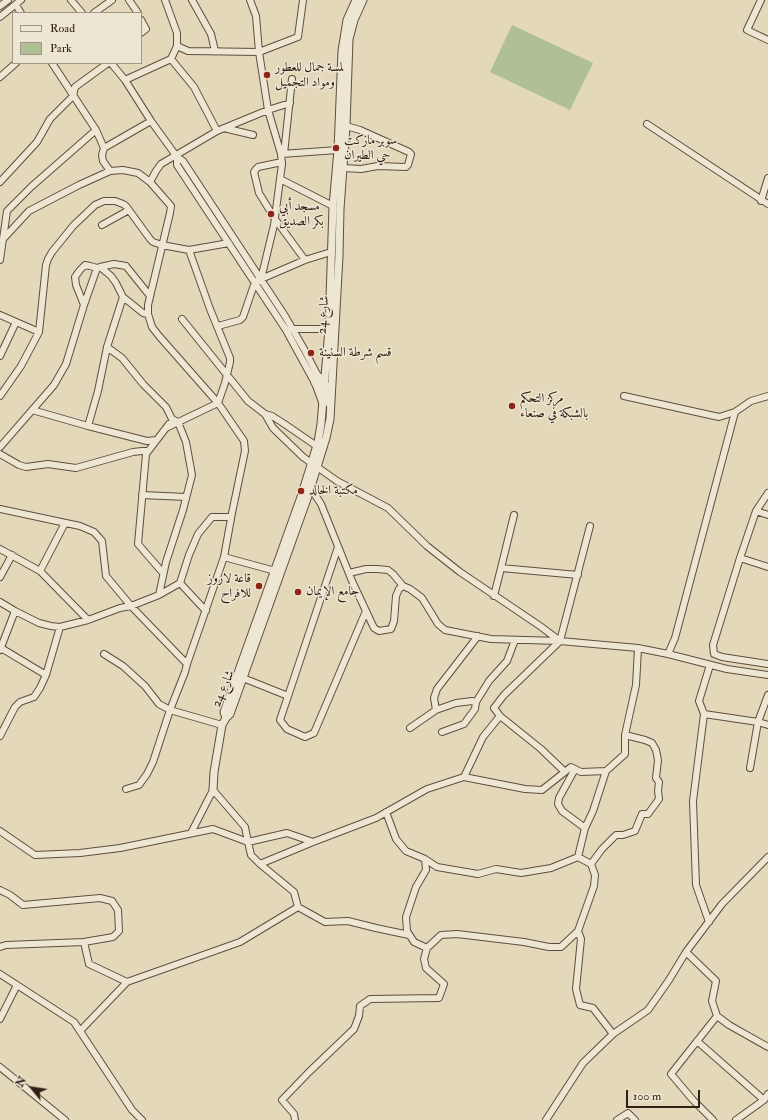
<!DOCTYPE html>
<meta charset="utf-8">
<style>
body{margin:0}
#map{position:relative;width:768px;height:1120px;overflow:hidden;background:#e4d8ba;font-family:"IM FELL Double Pica",serif}
canvas{display:block}
.legend{position:absolute;left:12px;top:12px;width:130px;height:52px;box-sizing:border-box;background:#ede6d2;border:1px solid #a29787;margin:0;padding:5px 7px;list-style:none;font-size:12px;color:#322016}
.legend li{display:flex;align-items:center;gap:8px;height:20px}
.legend b{width:20px;border:1px solid #a29787}
.north{position:absolute;left:12px;top:1068px;width:40px;height:40px;-webkit-text-stroke:3px #ede6d2;paint-order:stroke;rotate:300deg;font-size:11px;font-weight:700;line-height:16px;text-align:center;color:#322016}
.north::after{content:'';display:block;margin:auto;width:14px;height:18px;background:#322016;clip-path:polygon(50% 0,100% 100%,50% 72%,0 100%)}
.scale{position:absolute;left:626px;top:1090px;width:74px;height:18px;box-sizing:border-box;border:2px solid #322016;border-top:0;padding-left:5px;font-size:12px;line-height:14px;white-space:nowrap;color:#322016;-webkit-text-stroke:3px #ede6d2;paint-order:stroke}
</style>
<div id="map">
<canvas width="768" height="1120"></canvas>
<ul class="legend">
<li><b style="height:5px;background:#ede6d2"></b>Road</li>
<li><b style="height:11px;background:#afc094"></b>Park</li>
</ul>
<div class="north">N</div>
<div class="scale">100 m</div>
</div>
<script>
const ctx = document.querySelector('canvas').getContext('2d');
ctx.lineJoin = 'round';
function fill(path, color) {
  ctx.fillStyle = color;
  ctx.fill(path, 'evenodd');
}
function toPath(rows) {
  const path = new Path2D();
  for (const r of rows) {
    path.moveTo(r[0], r[1]);
    for (let i = 2; i < r.length; i += 2) path.lineTo(r[i], r[i + 1]);
  }
  return path;
}
function trace(path, color, width, dash) {
  ctx.strokeStyle = color;
  ctx.lineWidth = width;
  ctx.lineCap = dash ? 'butt' : 'round';
  ctx.setLineDash(dash || []);
  ctx.stroke(path);
}
function write(font, color, halo, rows, align = 'center') {
  ctx.font = font + ' "IM FELL Double Pica",Amiri,serif';
  ctx.lineWidth = 3;
  ctx.setLineDash([]);
  ctx.textBaseline = 'middle';
  ctx.strokeStyle = halo;
  ctx.fillStyle = color;
  for (const [text, x, y, turn = 0] of rows) {
    ctx.save();
    ctx.translate(x, y);
    ctx.rotate((+turn || 0) * Math.PI / 180);
    ctx.textAlign = isNaN(turn) ? turn : align;
    if (halo) ctx.strokeText(text, 0, 0);
    ctx.fillText(text, 0, 0);
    ctx.restore();
  }
}
fill(toPath([
 [512,25,593,63,570,110,490,72]
]), '#afc094');
const minor = toPath([
 [71,0,82,13],
 [129,0,138,13],
 [192,0,211,34,215,51],
 [250,0,256,16,259,52,268,110,281,154],
 [761,0,747,30,768,40],
 [16,5,21,13],
 [0,6,8,0],
 [94,13,112,0],
 [0,17,21,0],
 [141,20,146,29,141,33],
 [177,46,188,51,259,52,298,37,303,0],
 [171,59,194,87,217,131],
 [111,63,125,80,151,121,177,157],
 [0,77,16,63],
 [125,80,171,59,177,46,177,33,165,0],
 [647,124,768,204],
 [224,128,253,135],
 [96,130,104,148,151,121],
 [104,148,102,155,103,161,110,171],
 [284,154,292,79],
 [282,162,258,167,256,169,254,172,259,193,275,219,305,260],
 [343,168,361,169,378,166,406,167,408,165,411,154,409,152,360,130,346,126],
 [280,179,333,206],
 [0,182,37,142,50,119,73,96,75,87,108,63],
 [150,182,156,171,161,164,217,131,268,110,290,103],
 [761,201,768,178],
 [102,225,129,210],
 [4,238,29,211,79,185,110,171,123,170,138,173,150,182,171,206,170,213,148,305,148,314],
 [0,260,7,211,31,187,96,130,52,63],
 [100,267,114,264,126,266,150,296],
 [261,279,274,225,282,164,281,154,338,150],
 [84,305,76,285,75,277,80,270,85,265,90,266,97,268],
 [0,315,39,332],
 [182,319,248,401,265,414,272,416,283,423,321,449],
 [218,326,240,320,243,317,255,282,261,279,305,260,331,252],
 [290,329,329,329],
 [0,356,16,322],
 [0,396,21,366,39,332,46,265,48,259,52,252,73,226,95,205,104,201,115,201,123,204,126,206,150,239,153,242,162,245,189,250],
 [624,396,719,417,735,412],
 [322,402,315,383,286,330,177,165,177,157,183,161,285,316,304,349,324,388,329,404],
 [32,410,88,426,147,441,156,440],
 [265,414,273,428,303,457,337,481,388,508,427,546,460,572,540,626,560,641],
 [88,426,98,391,107,347,123,297],
 [0,447,54,385,66,364,84,305,97,268,100,267,111,276,116,283,123,297,143,313,148,314,152,327,159,336,218,403,168,427],
 [0,454,19,465,26,467,48,464,76,468,133,452,142,451,147,451],
 [308,486,310,487,321,504,352,581,374,628,379,631,391,629,394,621,396,596,399,589,403,586,410,589,422,598,438,624,445,630,491,639,560,641,638,648,668,654,727,669,768,675],
 [768,493,756,511,740,558,713,645,714,654,722,657,768,664],
 [142,495,186,497],
 [0,509,80,526,94,532,102,541,106,576,131,606,159,595,166,562,183,510,192,475,186,442,178,422,172,419,166,407,143,384,122,358,107,347],
 [756,511,768,515],
 [338,547,280,720,287,729,305,737,314,733,366,611],
 [0,549,40,571,88,620],
 [224,557,279,572],
 [740,558,768,567],
 [501,568,514,515],
 [40,571,65,523],
 [163,573,138,544,146,454,169,424],
 [349,573,366,569,377,569,388,570,393,574,403,586],
 [0,577,12,555],
 [180,583,206,611],
 [159,595,180,583,189,555,198,534,212,517,231,517],
 [494,596,501,568,578,575],
 [0,602,15,611,39,623,51,626,60,627,88,620,120,608,131,606,187,664],
 [1,648,46,675],
 [0,650,15,611],
 [104,654,123,666,145,686,159,704,170,710,222,725],
 [668,654,675,638,735,412,751,401,768,396],
 [243,678,288,696],
 [768,695,758,722,768,725],
 [436,710,434,698,437,689,478,636],
 [704,714,699,701,710,665],
 [410,728,436,710,456,703,472,701,476,702],
 [442,732,464,724,475,709,476,702,489,681,507,661,515,640],
 [0,736,15,707,20,702,34,697,40,688,46,675,60,627],
 [575,769,559,798,558,804,562,811,585,828,578,857,591,864,595,875,594,886,578,931,581,939,576,989,580,1005,593,1008,613,1034],
 [565,772,541,749,500,716,494,708,504,695,560,641,590,526],
 [464,777,483,737,500,716],
 [126,789,139,785,147,774,153,762,170,710,185,672,187,664,224,557,232,513,245,451,244,441,218,403,225,383,230,362,230,358,210,309,189,250,229,243],
 [386,812,396,839,406,851,425,859,426,870,416,887,406,917,407,931,414,942,427,948,441,935,457,934,524,942,549,947,561,947,578,931],
 [585,828,593,811,606,771],
 [0,831,35,855,80,853,120,848,213,829,248,842,251,855,260,864],
 [191,833,213,790,245,827,248,842,287,833,313,842,376,818,427,789,464,777,525,789,542,790,571,767,581,772,606,771,625,754,625,735,636,685,638,648],
 [313,842,260,864,294,892,298,907,325,922,348,921,376,928,409,935],
 [425,859,437,867,478,874,496,869,521,873,551,868,578,857],
 [591,864,602,849,616,835,623,835,635,831,642,814,648,814,659,799,658,791,659,782,656,778,658,760,656,750,652,743,645,740,625,735],
 [0,890,10,895,23,905,100,898,112,901,118,910,119,931,113,937,84,942,6,945,0,947],
 [709,922,696,885,693,801,704,714,758,722,750,768],
 [84,942,89,964,127,982],
 [686,952,716,981,712,1001,717,1016,729,1025,768,1047],
 [0,974,74,1022,132,1110,142,1120],
 [0,1019,17,985],
 [80,1031,127,982,240,942,298,907],
 [697,1041,764,1100],
 [0,1067,65,1120],
 [295,1120,294,1114,282,1100,309,1072,354,1029,359,1016,360,1006,370,999,439,998,444,984,426,968,424,959,427,948],
 [546,1120,583,1063,613,1034,648,1010,669,980,686,952,722,904,768,857],
 [617,1120,628,1113,635,1120],
 [713,1120,693,1100,671,1074,717,1016],
 [736,1120,764,1100,768,1094]
]);
const tertiary = toPath([
 [317,375,320,378,325,378],
 [315,383,320,387,324,388,327,386],
 [226,718,224,712,301,497,318,442,321,424,329,329,333,206,338,150,342,51,347,20,356,0],
 [213,790,214,772,222,725,226,718,230,714,274,591,308,496,326,438,330,419,339,256,340,209,346,126,349,39,354,20,363,0]
]);
trace(minor, '#5e4e3f', 8);
trace(tertiary, '#5e4e3f', 9);
trace(minor, '#ede6d2', 6);
trace(tertiary, '#ede6d2', 7);
for (const [x, y, r, color] of [
 [267,75,4,"#8f2418"],
 [336,148,4,"#8f2418"],
 [271,214,4,"#8f2418"],
 [311,353,4,"#8f2418"],
 [512,406,4,"#8f2418"],
 [301,491,4,"#8f2418"],
 [259,586,4,"#8f2418"],
 [298,592,4,"#8f2418"]
]) {
  const dot = new Path2D();
  dot.arc(x, y, r, 0, 2 * Math.PI);
  ctx.fillStyle = color;
  ctx.fill(dot);
  trace(dot, '#ede6d2', 1.5);
}
write('13px', '#322016', '#ede6d2', [
 ["لمسة جمال للعطور",275,68],
 ["ومواد التجميل",275,83],
 ["سوبر ماركت",344,141],
 ["حي الطيران",344,156],
 ["مسجد أبي",279,207],
 ["بكر الصديق",279,222],
 ["قسم شرطة السنينة",319,353],
 ["مركز التحكم",520,399],
 ["بالشبكة في صنعاء",520,414],
 ["مكتبة الخالد",309,491],
 ["قاعة لاروز",251,579,"right"],
 ["للافراح",251,594,"right"],
 ["جامع الإيمان",306,592]
], 'left');
write('13px', '#322016', '#ede6d2', [
 ["شارع 24",324,315,-86],
 ["شارع 24",224,689,-67]
]);
</script>
